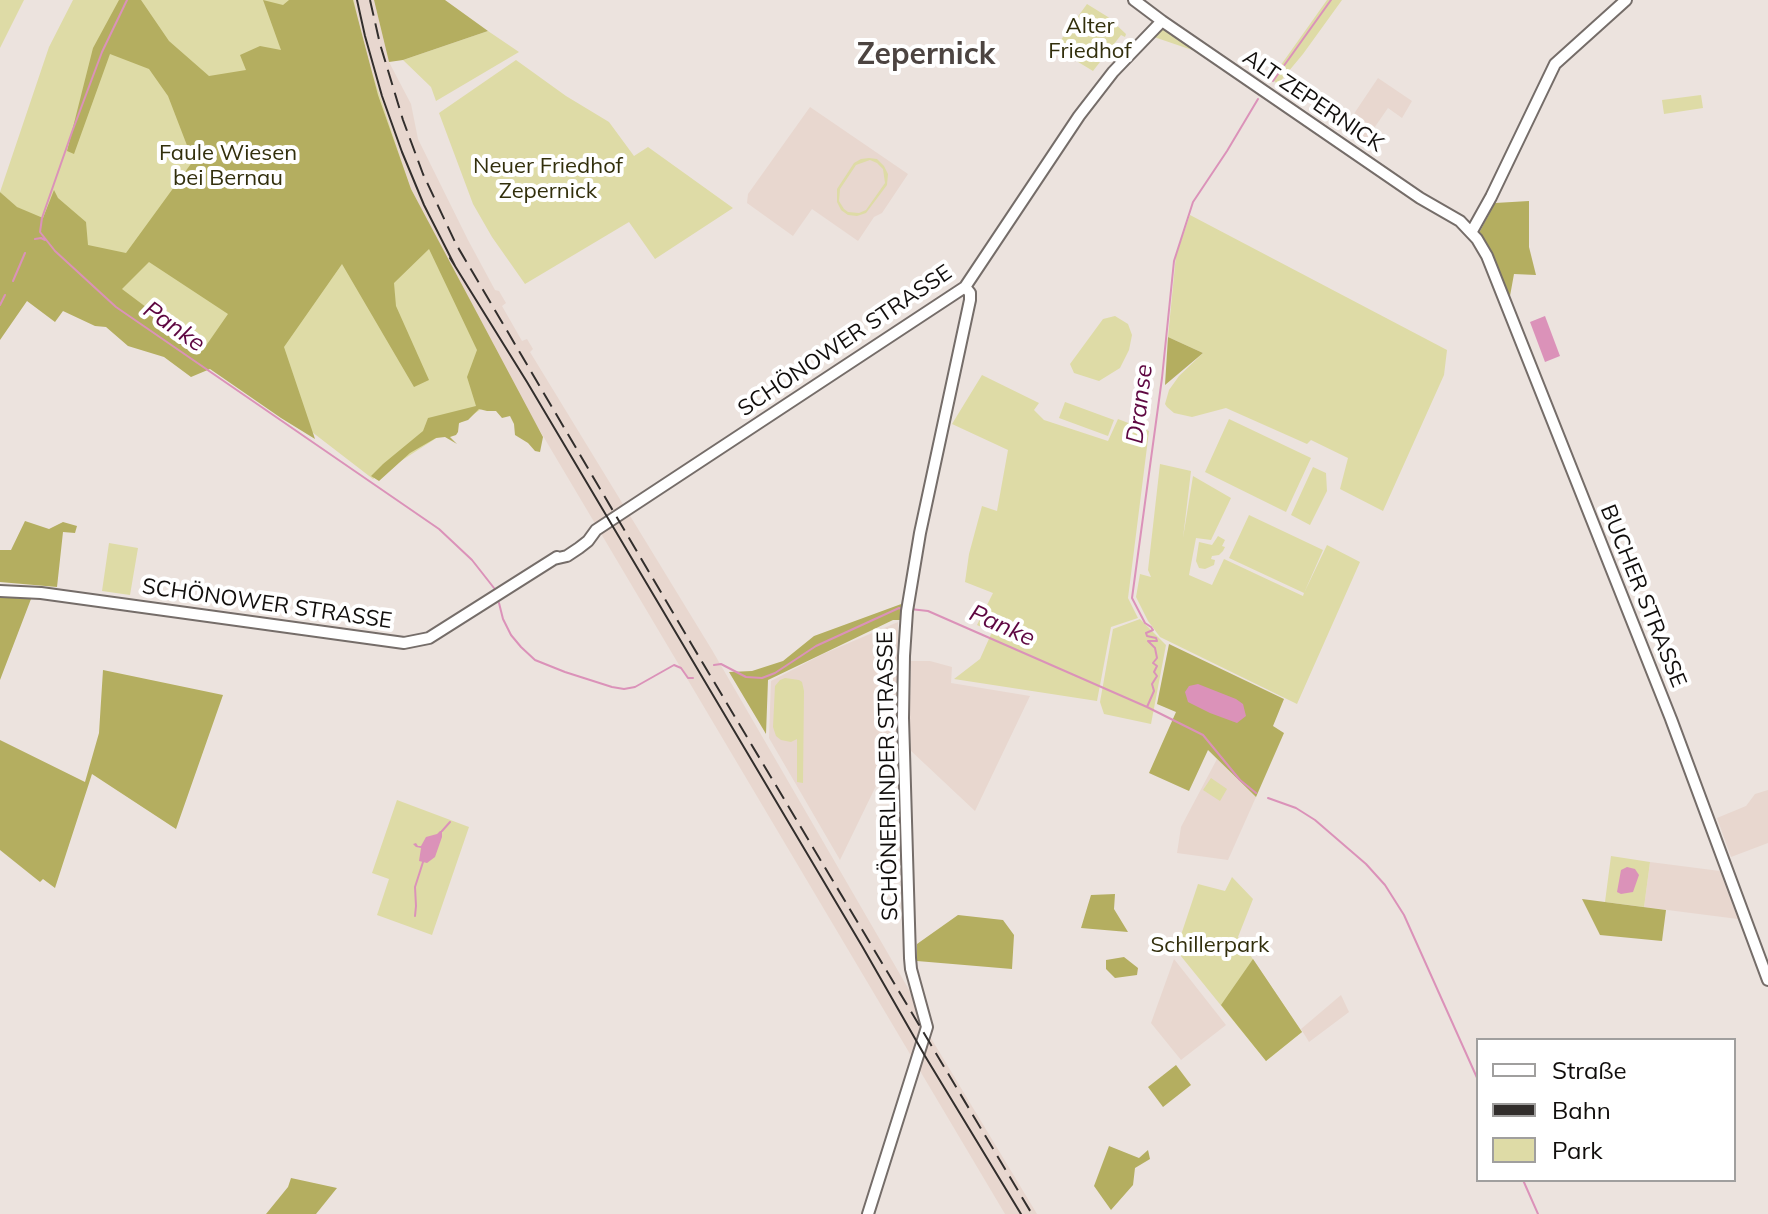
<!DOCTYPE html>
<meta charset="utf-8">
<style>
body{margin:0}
#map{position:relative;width:1768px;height:1214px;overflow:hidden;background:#ece3de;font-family:Mulish,sans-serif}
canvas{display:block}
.legend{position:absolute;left:1476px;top:1038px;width:260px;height:144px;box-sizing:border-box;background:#fff;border:2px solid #a09f9e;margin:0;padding:10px 14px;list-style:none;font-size:24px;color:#110e0c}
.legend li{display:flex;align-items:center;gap:16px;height:40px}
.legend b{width:40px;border:2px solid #a09f9e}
</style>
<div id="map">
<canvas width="1768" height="1214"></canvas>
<ul class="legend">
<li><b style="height:10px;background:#fff"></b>Straße</li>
<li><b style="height:10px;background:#322e2c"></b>Bahn</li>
<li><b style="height:22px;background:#dedba6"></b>Park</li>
</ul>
</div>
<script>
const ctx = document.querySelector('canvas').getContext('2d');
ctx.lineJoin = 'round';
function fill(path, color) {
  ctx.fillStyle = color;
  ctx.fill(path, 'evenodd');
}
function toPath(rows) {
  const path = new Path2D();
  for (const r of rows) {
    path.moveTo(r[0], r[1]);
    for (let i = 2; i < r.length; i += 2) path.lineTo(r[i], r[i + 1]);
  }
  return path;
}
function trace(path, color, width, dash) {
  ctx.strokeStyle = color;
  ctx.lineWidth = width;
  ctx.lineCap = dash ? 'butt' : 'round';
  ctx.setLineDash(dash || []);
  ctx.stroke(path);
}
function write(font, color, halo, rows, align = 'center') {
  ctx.font = font + ' Mulish,sans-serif';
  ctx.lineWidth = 8;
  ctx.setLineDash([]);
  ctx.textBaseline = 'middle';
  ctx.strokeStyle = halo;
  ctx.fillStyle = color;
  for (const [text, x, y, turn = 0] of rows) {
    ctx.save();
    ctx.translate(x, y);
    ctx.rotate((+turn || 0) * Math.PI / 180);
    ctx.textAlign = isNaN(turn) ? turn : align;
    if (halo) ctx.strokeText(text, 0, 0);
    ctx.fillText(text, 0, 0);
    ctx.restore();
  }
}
fill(toPath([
 [353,0,374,0,389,62,411,104,418,139,468,240,495,290,499,291,506,303,502,306,522,341,527,339,533,349,530,352,712,650,919,1007,923,1025,1037,1214,1005,1214,511,382,411,189,378,95],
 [1378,78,1412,101,1402,118,1388,108,1363,144,1343,130],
 [810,107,908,174,882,213,874,217,858,241,812,209,793,236,747,203,748,194],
 [898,622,898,756,890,757,840,860,769,738,771,681,823,654],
 [911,661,930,661,952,667,951,683,1030,696,975,811,909,749],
 [1217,759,1256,797,1228,860,1177,853,1181,827],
 [1768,790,1768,843,1731,857,1717,818,1746,806,1755,794],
 [1650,862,1720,871,1738,919,1644,907],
 [1174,959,1226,1025,1181,1060,1151,1023],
 [1341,995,1349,1012,1309,1042,1301,1029]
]), '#e8d7cf');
fill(toPath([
 [0,0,24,0,0,48],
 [73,0,354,0,362,42,411,190,514,388,373,479,264,395,117,290,23,210,16,207,0,192,49,47],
 [1327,0,1342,0,1303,54,1278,84,1271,79],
 [1087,4,1108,17,1126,34,1125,37,1121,35,1093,71,1055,48],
 [1162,30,1166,30,1198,50,1198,52,1154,37],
 [488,31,519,52,436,101,431,87,403,60],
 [516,60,566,96,609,122,634,156,648,147,733,208,655,259,629,222,525,284,492,237,473,204,439,113],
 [1701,95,1703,108,1664,114,1662,100],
 [869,158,877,159,884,166,888,174,887,185,866,213,857,216,848,215,841,210,837,202,837,189,854,163,861,159],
 [870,160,877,163,883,169,885,183,866,210,859,213,848,212,844,209,839,201,840,189,856,165],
 [1190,215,1447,350,1444,375,1383,511,1340,489,1348,458,1311,440,1307,444,1226,408,1192,417,1174,413,1167,407,1165,404,1169,390,1179,376,1203,353,1168,337,1176,255],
 [1115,316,1128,324,1132,335,1129,350,1120,368,1099,381,1074,373,1070,364,1103,319],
 [982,375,1039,403,1034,410,1044,420,1108,441,1118,419,1149,431,1128,598,1138,618,1111,627,1097,701,954,679,980,659,992,632,977,625,993,593,965,582,969,554,982,506,997,511,1008,450,952,424],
 [1065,402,1114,420,1108,436,1059,418],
 [1229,419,1311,458,1286,512,1205,472],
 [1160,464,1191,471,1183,538,1193,476,1231,498,1211,540,1196,538,1189,575,1212,585,1224,559,1303,596,1304,593,1229,558,1249,515,1323,550,1304,593,1327,545,1360,562,1297,704,1160,637,1148,621,1136,597,1140,574,1151,577,1148,570],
 [1313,467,1326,473,1327,491,1310,525,1291,515],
 [1218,536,1225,540,1222,546,1225,547,1223,551,1219,555,1212,556,1211,559,1215,560,1214,565,1205,569,1199,568,1196,561,1199,542,1212,545],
 [109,543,138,548,130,595,102,591],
 [1140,619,1166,645,1151,724,1104,714,1100,702,1113,629],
 [785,678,799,680,802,682,804,691,803,783,797,782,797,739,791,742,781,740,776,736,773,727,775,686,780,680],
 [1211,778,1227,789,1220,801,1203,790],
 [397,800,469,827,432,935,377,915,389,879,372,873],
 [1611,856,1650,862,1644,907,1605,902],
 [1232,877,1253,899,1238,937,1302,1032,1266,1061,1176,950,1198,884,1225,891]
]), '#dedba6');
fill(toPath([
 [119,0,141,0,169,41,209,76,246,70,240,55,260,46,281,50,263,0,283,5,289,0,353,0,378,95,411,189,543,437,540,452,535,451,528,443,515,435,514,424,510,416,502,418,496,411,487,411,479,409,468,420,459,423,458,432,456,435,450,437,457,444,445,437,436,438,410,453,379,481,371,476,383,464,423,431,428,418,476,406,467,377,477,350,429,249,394,283,396,306,429,380,414,387,342,264,284,347,315,439,281,418,210,369,191,377,164,357,128,346,106,327,95,326,63,311,55,322,27,301,0,340,0,192,17,207,43,218,54,190,58,198,86,222,88,245,126,253,193,161,168,96,149,69,110,54,74,154,67,151,93,48],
 [149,262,228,314,203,350,122,289],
 [374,0,445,0,488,31,403,60,389,62],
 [1529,201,1529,247,1536,275,1514,274,1510,296,1479,233,1495,203],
 [1168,337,1203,353,1165,385],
 [25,521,49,529,63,522,77,526,75,533,63,532,57,587,0,582,0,550,11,550],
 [0,597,31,599,0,680],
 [904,603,901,620,893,620,768,680,766,734,729,672,752,671,783,661,814,636],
 [1169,644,1284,699,1273,726,1284,733,1256,797,1208,750,1189,791,1149,773,1176,712,1157,704],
 [103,670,223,695,176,829,92,774,55,888,43,879,40,882,0,850,0,740,85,782,99,733],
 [1115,894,1114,909,1128,932,1081,928,1091,895],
 [1582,899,1666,910,1662,941,1600,935],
 [958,915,1003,920,1014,935,1012,969,917,961,917,944],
 [1124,957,1138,968,1137,975,1115,978,1106,969,1106,960],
 [1253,959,1302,1032,1266,1061,1221,1005],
 [1176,1065,1191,1085,1163,1107,1148,1087],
 [1109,1146,1139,1158,1148,1150,1150,1159,1135,1168,1133,1185,1111,1210,1094,1186],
 [291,1178,337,1188,316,1214,266,1214,288,1187]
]), '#b4ae60');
fill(toPath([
 [1545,316,1560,356,1545,362,1530,322],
 [1198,684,1236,699,1243,704,1246,716,1237,723,1210,713,1188,702,1185,692,1189,686],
 [440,831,442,831,442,837,435,857,427,863,419,861,421,848,416,847,413,844,416,843,418,846,421,846,426,837,437,834],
 [1627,867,1635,869,1639,875,1633,892,1621,894,1617,892,1621,870]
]), '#db92b9');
trace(toPath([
 [127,0,102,52,72,132,42,218,40,232,55,251,116,307,439,529,472,560,494,588],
 [1273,81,1331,0],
 [35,239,41,238,45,240],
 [13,281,25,253],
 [0,305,5,295],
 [499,603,503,619,511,635,521,647,535,660,565,672,612,687,624,689,635,687,674,665,681,668,688,678,693,678],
 [910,609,928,611,1147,707,1203,735,1240,780,1256,793],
 [714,665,721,664,746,677,762,678,775,673,816,646,899,608,904,609],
 [1147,707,1154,691,1152,684,1157,676,1154,672,1157,666,1153,663,1157,658,1155,648,1148,641,1157,641,1156,638,1147,636,1146,633,1153,630,1151,627,1145,623,1132,598,1162,378,1174,261,1193,202,1227,151,1258,99],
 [1268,798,1296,808,1315,820,1366,864,1385,885,1404,915,1478,1080],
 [442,831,450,822],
 [415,916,416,906,415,887,423,862],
 [1523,1180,1538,1214]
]), '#db92b9', 2);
const secondary = toPath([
 [1134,0,1162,21,1420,198,1460,221,1477,239,1487,256,1671,719,1768,980],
 [1472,231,1491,197,1555,64,1626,0],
 [554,559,567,556,579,548,588,541,596,530,965,287,1079,116,1113,72,1162,21],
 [0,591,41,593,404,643,429,638,557,557],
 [868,1214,927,1027,911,969,910,958,903,718,904,656,907,611,920,533,970,300,970,293,965,287]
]);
trace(secondary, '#756d69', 14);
trace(secondary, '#fff', 10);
trace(toPath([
 [357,0,365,36,382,96,402,152,424,205,455,266],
 [450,258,527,382,862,946,925,1056,1021,1214]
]), '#322e2c', 2);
trace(toPath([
 [370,0,380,44,403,120,423,174,456,244,692,645,1032,1214]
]), '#322e2c', 2, [16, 8]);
write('22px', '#322f0c', '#fff', [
 ["Alter",1090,26],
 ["Friedhof",1090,51],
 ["Faule Wiesen",228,153],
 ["bei Bernau",228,178],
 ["Neuer Friedhof",548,166],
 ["Zepernick",548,191],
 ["Schillerpark",1210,945]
]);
write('22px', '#110e0c', '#fff', [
 ["ALT ZEPERNICK",1313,101,34],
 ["SCHÖNOWER STRASSE",845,341,-34],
 ["BUCHER STRASSE",1643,596,68],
 ["SCHÖNOWER STRASSE",267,604,8],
 ["SCHÖNERLINDER STRASSE",888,776,-91]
]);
write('italic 24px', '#5e0641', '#fff', [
 ["Panke",174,327,35],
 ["Dranse",1140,404,-83],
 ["Panke",1002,626,24]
]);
write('bold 30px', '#4c4441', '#fff', [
 ["Zepernick",926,55]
]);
</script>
